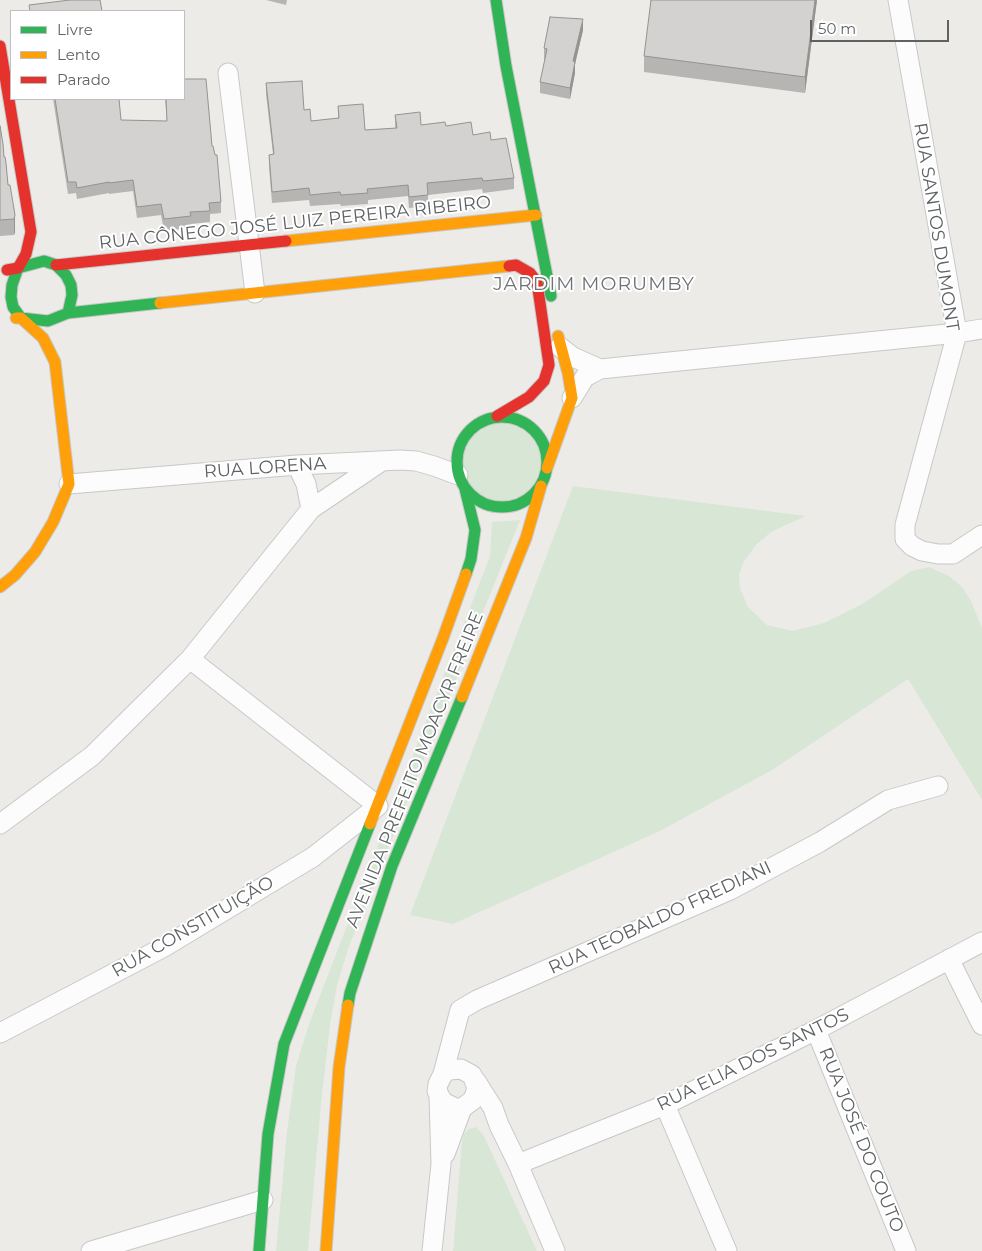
<!DOCTYPE html>
<meta charset="utf-8">
<style>
body{margin:0}
#map{position:relative;width:982px;height:1251px;overflow:hidden;background:#edebe8;font-family:Montserrat,sans-serif}
canvas{display:block}
.legend{position:absolute;left:10px;top:10px;width:175px;height:90px;box-sizing:border-box;background:#fff;border:1px solid #bfc0c1;margin:0;padding:6px 9px;list-style:none;font-size:15px;color:#5e6265}
.legend li{display:flex;align-items:center;gap:10px;height:25px}
.legend b{width:25px;border:1px solid #bfc0c1}
.scale{position:absolute;left:810px;top:20px;width:139px;height:22px;box-sizing:border-box;border:2px solid #5e6265;border-top:0;padding-left:6px;font-size:15px;line-height:18px;white-space:nowrap;color:#5e6265;-webkit-text-stroke:4px #fff;paint-order:stroke}
</style>
<div id="map">
<canvas width="982" height="1251"></canvas>
<ul class="legend">
<li><b style="height:6px;background:#30b455"></b>Livre</li>
<li><b style="height:6px;background:#ff9f0a"></b>Lento</li>
<li><b style="height:6px;background:#e5322d"></b>Parado</li>
</ul>
<div class="scale">50 m</div>
</div>
<script>
const ctx = document.querySelector('canvas').getContext('2d');
ctx.lineJoin = 'round';
function fill(path, color) {
  ctx.fillStyle = color;
  ctx.fill(path, 'evenodd');
}
function toPath(rows) {
  const path = new Path2D();
  for (const r of rows) {
    if (r.length === 3) {
      path.moveTo(r[0] + r[2], r[1]);
      path.arc(r[0], r[1], r[2], 0, 2 * Math.PI);
      continue;
    }
    path.moveTo(r[0], r[1]);
    for (let i = 2; i < r.length; i += 2) path.lineTo(r[i], r[i + 1]);
  }
  return path;
}
function trace(path, color, width, dash) {
  ctx.strokeStyle = color;
  ctx.lineWidth = width;
  ctx.lineCap = dash ? 'butt' : 'round';
  ctx.setLineDash(dash || []);
  ctx.stroke(path);
}
function write(font, color, halo, rows, align = 'center') {
  ctx.font = font + ' Montserrat,sans-serif';
  ctx.lineWidth = 4;
  ctx.setLineDash([]);
  ctx.textBaseline = 'middle';
  ctx.strokeStyle = halo;
  ctx.fillStyle = color;
  for (const [text, x, y, turn = 0] of rows) {
    ctx.save();
    ctx.translate(x, y);
    ctx.rotate((+turn || 0) * Math.PI / 180);
    ctx.textAlign = isNaN(turn) ? turn : align;
    if (halo) ctx.strokeText(text, 0, 0);
    ctx.fillText(text, 0, 0);
    ctx.restore();
  }
}
fill(toPath([
 [501,461,40],
 [573,486,806,516,771,532,756,545,743,563,739,575,740,588,748,607,767,625,793,631,824,623,864,603,911,571,929,567,949,576,962,587,971,601,982,628,982,800,908,679,772,770,660,831,453,924,410,915],
 [520,520,349,946,337,985,330,1025,321,1104,308,1251,276,1251,287,1131,296,1066,309,1024,490,556,492,522],
 [476,1127,483,1134,537,1251,453,1251,462,1142,464,1134,469,1129]
]), '#d8e7d5');
const street = toPath([
 [898,0,957,333,905,525,905,539,912,546,922,551,938,554,953,554,982,535],
 [228,73,255,293],
 [560,347,573,357,600,369],
 [572,398,585,377,600,369,957,333,982,329],
 [297,465,306,484,311,509],
 [69,484,297,465,400,460,416,461,434,466,458,475],
 [0,824,92,756,190,659,311,509,382,461],
 [949,959,982,1025],
 [816,1030,906,1251],
 [0,1033,164,947,313,857,378,806,190,659],
 [443,1074,449,1070,461,1069,472,1075,477,1088,473,1100,462,1108,455,1108,443,1102,437,1091,438,1084,443,1074,460,1010,477,1000,730,890,820,842,888,800,938,786],
 [476,1081,493,1108,499,1125,518,1164,555,1251],
 [665,1105,727,1251],
 [445,1154,462,1108],
 [518,1164,665,1105,816,1030,982,942],
 [91,1251,263,1200],
 [432,1251,441,1164,439,1097]
]);
const fast = toPath([
 [496,0,506,66,551,296],
 [68,313,72,295,71,285,66,275,56,265,44,261,18,268,12,285,11,297,13,307,21,318,48,321,68,313,160,303],
 [502,462,45],
 [465,489,475,530,471,559,466,574],
 [348,1005,350,993,392,866,462,697],
 [259,1251,268,1134,284,1044,370,824]
]);
const slow = toPath([
 [286,241,536,215],
 [160,303,509,266],
 [547,468,572,398,568,373,558,336],
 [0,587,15,575,35,552,53,522,69,484,55,362,43,338,21,318,16,318],
 [462,697,526,538,541,486],
 [370,824,443,638,466,574],
 [326,1251,339,1067,348,1005]
]);
const jam = toPath([
 [0,46,31,232,26,254,18,268,7,270],
 [56,265,286,241],
 [497,416,529,397,544,381,549,365,537,282,530,273,516,265,509,266]
]);
trace(street, '#c7c8c8', 21);
trace(fast, '#c7c8c7', 13);
trace(slow, '#c7c8c7', 13);
trace(jam, '#c7c8c7', 13);
trace(street, '#fcfcfc', 19);
trace(fast, '#30b455', 11);
trace(slow, '#ff9f0a', 11);
trace(jam, '#e5322d', 11);
fill(toPath([
 [266,0,287,0,286,5],
 [817,0,805,93,644,72,644,56],
 [583,30,575,64,575,73,570,99,540,93,540,82,545,60,544,59,544,48],
 [266,83,304,110,311,121,338,118,338,106,365,130,395,128,395,115,421,125,446,126,491,140,514,178,514,189,483,193,482,189,428,195,428,206,409,208,408,196,368,200,368,204,341,206,340,204,310,206,309,200,272,203,269,166,269,155,273,154,266,94],
 [53,99,119,99,121,120,167,121,165,99,184,99,212,146,221,202,221,213,210,214,210,222,191,224,191,228,164,231,161,215,137,218,133,191,109,194,109,193,77,199,76,193,68,194],
 [0,126,8,185,15,215,15,232,14,235,0,236]
]), '#b6b5b4');
fill(toPath([
 [815,0,817,0,805,93,805,77],
 [583,19,583,30,575,64,575,73,570,99,570,88,573,61],
 [15,215,15,232,14,235,14,219]
]), '#949392');
const building = toPath([
 [70,0,100,0,102,11,30,11,29,5,70,0],
 [651,0,815,0,805,77,644,56,651,0],
 [550,17,583,19,573,61,575,62,570,88,540,82,547,49,544,48,550,17],
 [184,79,206,79,212,146,213,146,215,155,217,155,221,202,209,203,210,211,190,212,191,216,164,219,161,204,137,207,133,180,109,183,109,182,77,188,76,182,68,182,55,99,119,99,121,120,167,121,166,99,184,99,184,79],
 [302,81,304,110,310,109,311,121,339,118,338,106,363,104,365,130,397,128,395,115,420,112,421,125,445,122,446,126,471,122,473,135,490,132,491,140,506,138,514,178,483,181,482,178,427,183,428,195,409,197,408,185,367,189,368,193,341,195,340,192,310,195,309,188,272,192,269,155,274,154,266,83,302,81],
 [0,126,3,144,4,157,5,157,6,163,8,185,10,185,15,215,14,219,0,220,0,126]
]);
fill(building, '#d4d2d1');
trace(building, '#949392', 1);
write('18px', '#5e6265', '#fff', [
 ["RUA CÔNEGO JOSÉ LUIZ PEREIRA RIBEIRO",295,223,-6],
 ["RUA SANTOS DUMONT",936,227,81],
 ["RUA LORENA",265,468,-4],
 ["AVENIDA PREFEITO MOACYR FREIRE",415,770,-68],
 ["RUA TEOBALDO FREDIANI",660,918,-25],
 ["RUA CONSTITUIÇÃO",193,927,-30],
 ["RUA ELIA DOS SANTOS",753,1060,-26],
 ["RUA JOSÉ DO COUTO",861,1140,68]
]);
ctx.letterSpacing = '1px';
write('19px', '#6f7377', '#fff', [
 ["JARDIM MORUMBY",594,284]
]);
ctx.letterSpacing = '0px';
</script>
